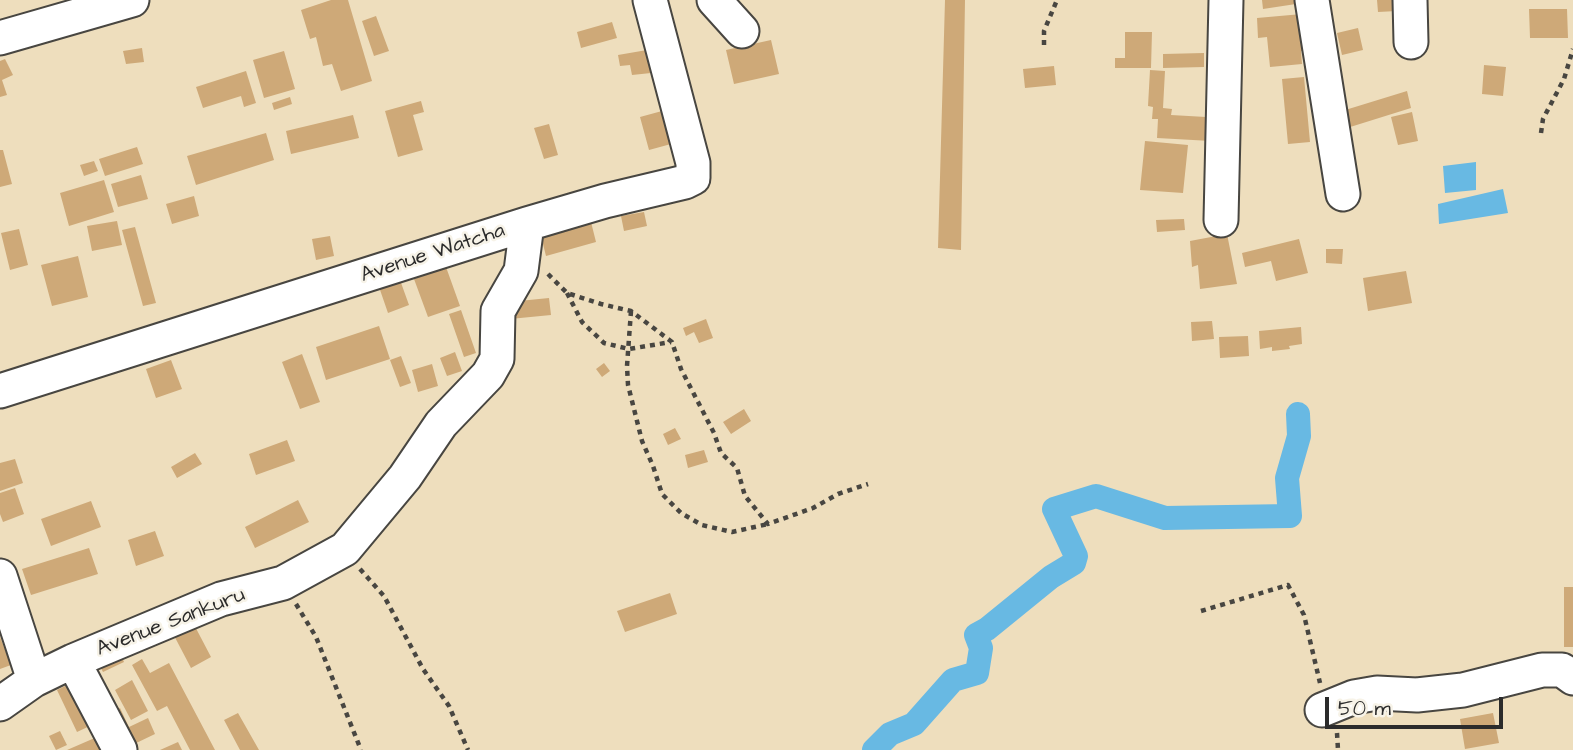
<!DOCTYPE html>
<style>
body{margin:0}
#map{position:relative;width:1573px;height:750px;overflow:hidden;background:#eedebd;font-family:"Architects Daughter",sans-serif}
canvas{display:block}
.scale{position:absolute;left:1325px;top:697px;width:178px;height:32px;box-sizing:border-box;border:4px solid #2b2b2b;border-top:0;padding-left:9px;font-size:21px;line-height:24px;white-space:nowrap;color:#2b2b2b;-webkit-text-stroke:5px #f7f3e8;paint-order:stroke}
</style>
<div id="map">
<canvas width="1573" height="750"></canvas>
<div class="scale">50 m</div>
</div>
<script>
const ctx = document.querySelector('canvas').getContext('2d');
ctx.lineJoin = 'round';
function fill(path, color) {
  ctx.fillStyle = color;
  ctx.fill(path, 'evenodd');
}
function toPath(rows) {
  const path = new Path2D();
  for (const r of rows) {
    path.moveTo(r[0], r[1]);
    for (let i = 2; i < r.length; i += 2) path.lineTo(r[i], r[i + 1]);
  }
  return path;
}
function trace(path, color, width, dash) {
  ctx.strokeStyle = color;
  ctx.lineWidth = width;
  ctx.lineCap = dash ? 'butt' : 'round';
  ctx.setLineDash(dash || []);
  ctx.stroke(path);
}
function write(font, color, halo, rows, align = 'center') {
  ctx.font = font + ' "Architects Daughter",sans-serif';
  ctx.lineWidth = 5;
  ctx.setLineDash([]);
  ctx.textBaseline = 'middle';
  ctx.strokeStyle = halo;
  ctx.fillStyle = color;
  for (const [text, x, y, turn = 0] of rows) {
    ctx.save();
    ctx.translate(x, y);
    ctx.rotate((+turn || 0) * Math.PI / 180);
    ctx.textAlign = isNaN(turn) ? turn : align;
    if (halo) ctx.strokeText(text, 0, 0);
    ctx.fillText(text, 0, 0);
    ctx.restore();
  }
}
fill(toPath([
 [1476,162,1476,190,1445,193,1443,166],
 [1503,189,1508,213,1439,224,1438,204]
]), '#68b9e3');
trace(toPath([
 [874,750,890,734,914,724,953,680,977,673,981,648,976,635,987,629,1051,577,1074,563,1076,556,1054,509,1096,496,1165,518,1290,516,1287,478,1299,436,1298,414]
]), '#68b9e3', 24);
fill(toPath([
 [331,0,348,0,372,81,341,91,332,64,323,66,316,37,310,39,301,10],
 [945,0,965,0,961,250,938,248],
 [1262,0,1295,0,1296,4,1263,9],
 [1377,0,1404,0,1397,11,1378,12],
 [1529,9,1567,9,1568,38,1530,38],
 [1302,14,1311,50,1301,51,1302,64,1270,67,1267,37,1258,38,1257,18],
 [376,16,389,51,374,56,362,21],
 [612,22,617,38,581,48,577,32],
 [1358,28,1363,50,1342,55,1337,33],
 [1125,32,1152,32,1151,68,1115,68,1115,58,1125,58],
 [771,40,779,74,734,84,726,50],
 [142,48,144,62,126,64,123,51],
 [647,50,651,73,632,75,630,65,620,66,618,55],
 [284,51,295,89,264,98,253,60],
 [1204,53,1204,67,1163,68,1163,54],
 [5,59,13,75,2,80,7,95,0,97,0,61],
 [1484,65,1506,67,1503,96,1482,94],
 [1054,66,1056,85,1025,88,1023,69],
 [1150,70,1165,71,1163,108,1172,109,1171,115,1206,117,1205,124,1212,125,1211,141,1157,138,1158,119,1152,119,1153,107,1148,106],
 [246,71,256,103,244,107,241,96,203,108,196,87],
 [1304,77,1310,142,1288,144,1282,79],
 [1407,91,1411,108,1347,128,1342,111],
 [290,97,292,104,274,110,272,103],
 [421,101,424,112,413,115,423,150,398,157,385,111],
 [662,111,671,144,649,150,640,117],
 [1412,112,1418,141,1398,145,1391,117],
 [353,115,359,138,291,154,286,131],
 [549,124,558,155,544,159,534,128],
 [266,133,274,160,196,185,187,156],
 [1145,141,1188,145,1183,193,1140,190],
 [137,147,143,164,105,176,99,159],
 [0,150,3,150,12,184,0,187],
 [94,161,98,171,84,176,80,165],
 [141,175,148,199,118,207,111,184],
 [104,180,114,212,69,226,60,193],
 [194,196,199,216,172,224,166,204],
 [644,212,647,226,624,231,621,216],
 [1184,219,1185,230,1157,232,1156,220],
 [117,221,122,245,92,251,87,226],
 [591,222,596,242,546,256,541,236],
 [135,227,156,303,143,306,122,230],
 [19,229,28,265,10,270,1,233],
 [1227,234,1237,284,1200,289,1198,265,1192,267,1190,241],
 [330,236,334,256,316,260,312,239],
 [1299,239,1308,273,1276,281,1271,261,1245,267,1242,253],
 [1326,249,1343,249,1342,264,1326,263],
 [78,256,88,297,52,306,41,265],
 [446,267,460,306,428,317,414,279],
 [1406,271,1412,303,1368,311,1363,278],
 [400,280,409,305,388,313,379,287],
 [549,298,551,315,510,319,509,302],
 [461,310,476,353,464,357,449,314],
 [706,319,713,338,699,343,694,332,686,336,683,328],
 [1212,321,1214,339,1192,341,1191,322],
 [379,326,390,359,326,380,316,347],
 [1301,327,1302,344,1289,346,1290,349,1272,351,1272,347,1260,349,1259,331],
 [1248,336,1249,356,1220,358,1219,337],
 [455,352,462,371,447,376,440,358],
 [302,354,320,402,300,409,282,362],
 [401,356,411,383,400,387,390,360],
 [171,360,182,389,156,398,146,369],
 [604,363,610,371,602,377,596,369],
 [432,364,438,386,418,392,412,370],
 [744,409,751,421,731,434,723,422],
 [675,428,681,439,668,445,663,434],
 [287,440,295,461,256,475,249,454],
 [704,450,708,462,688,468,685,455],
 [195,453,202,464,177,478,171,467],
 [15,459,23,483,0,491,0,463],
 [15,488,24,514,3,522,0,514,0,493],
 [298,500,309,522,255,548,245,527],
 [91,501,101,527,51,546,41,519],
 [155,531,164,556,136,566,128,540],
 [89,548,98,574,31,595,22,569],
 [1564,587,1573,587,1573,647,1564,647],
 [670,593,677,614,625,632,617,611],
 [189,615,211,657,191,668,169,626],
 [0,637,11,665,0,669],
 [118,648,124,662,103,672,96,658],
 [142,659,150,673,169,663,215,750,190,750,167,706,157,711,132,665],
 [77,680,96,723,77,732,57,690],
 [132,680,148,711,131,720,115,690],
 [120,708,129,727,148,718,155,734,130,746,113,712],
 [238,713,259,750,240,750,224,720],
 [1493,713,1499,743,1465,749,1460,719],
 [60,731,67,745,56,750,49,736],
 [97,737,103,750,67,750],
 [178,742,182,750,160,750]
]), '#cea978');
const minor = toPath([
 [714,0,742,31],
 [1312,0,1343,194],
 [1410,0,1411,42],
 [0,38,132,0],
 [1221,220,1226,0],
 [0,391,527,224,605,201,685,182,693,178,693,163,650,0],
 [0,576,34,680],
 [73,661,120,750],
 [0,704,34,680,73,661,221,599,283,583,345,549,405,477,441,424,488,375,497,359,498,311,521,271,527,224],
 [1322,710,1354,697,1377,693,1417,695,1463,690,1542,670,1562,670,1573,678]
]);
trace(minor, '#484641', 37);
trace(toPath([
 [1044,45,1044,31,1057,0],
 [1541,133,1543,119,1564,79,1573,49],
 [548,274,567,293,601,304,631,311,672,342,681,369,714,433,721,453,737,468,745,496,768,524,813,508,838,494,868,484],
 [567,293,582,322,604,343,629,349,671,342],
 [631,311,627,366,628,385,642,441,653,466,662,494,681,513,702,525,732,532,768,524],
 [360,569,384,596,423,669,449,706,468,750],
 [296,604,316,637,361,750],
 [1201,611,1288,585,1304,615,1320,683],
 [1337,733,1338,750]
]), '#484641', 4.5, [5, 5]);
trace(minor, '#fff', 33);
write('21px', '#2b2b2b', '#f7f3e8', [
 ["Avenue Watcha",433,254,-18],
 ["Avenue Sankuru",171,623,-21]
]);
</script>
